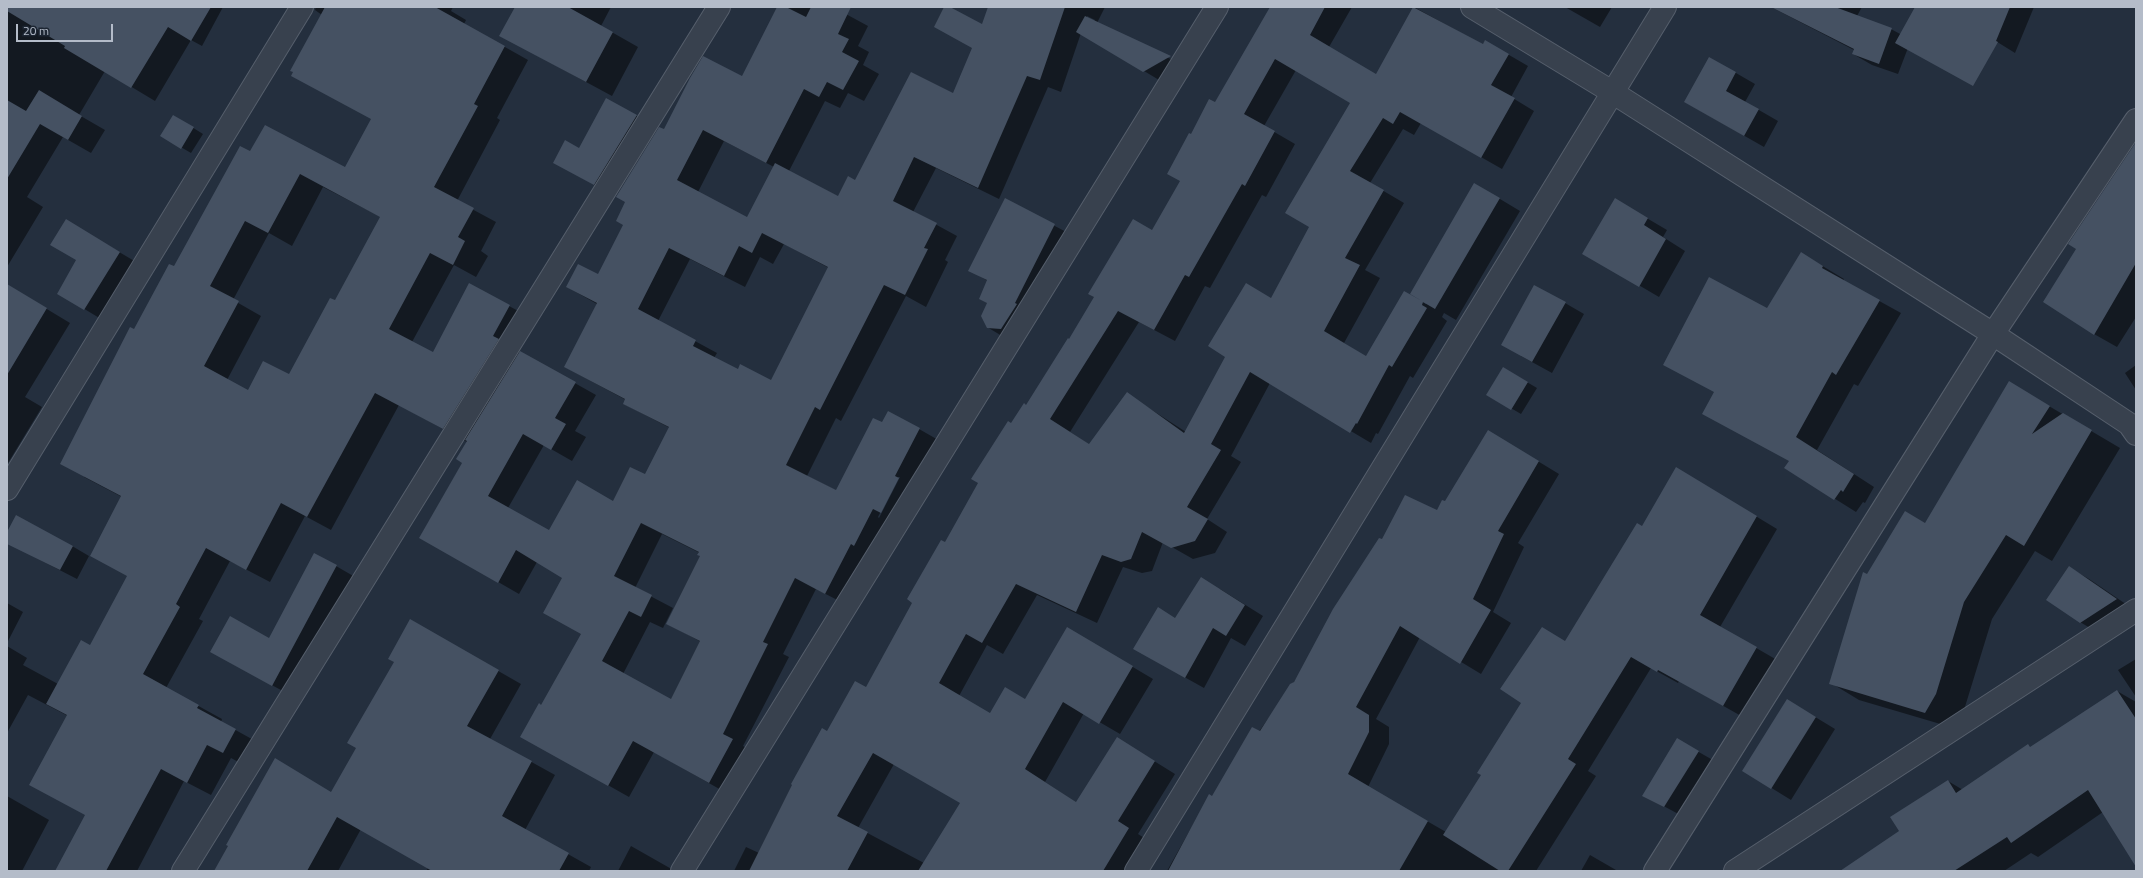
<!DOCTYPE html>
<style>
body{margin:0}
#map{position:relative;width:2143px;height:878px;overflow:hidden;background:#242f3e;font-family:"Titillium Web",sans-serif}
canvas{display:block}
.frame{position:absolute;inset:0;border:8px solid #b4bcc9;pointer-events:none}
.scale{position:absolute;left:16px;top:24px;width:97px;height:18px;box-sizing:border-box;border:2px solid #b4bcc9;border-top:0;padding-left:5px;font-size:12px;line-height:14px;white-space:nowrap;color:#b4bcc9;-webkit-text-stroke:3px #1d2633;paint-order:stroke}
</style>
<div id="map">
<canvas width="2143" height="878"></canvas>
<div class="frame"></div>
<div class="scale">20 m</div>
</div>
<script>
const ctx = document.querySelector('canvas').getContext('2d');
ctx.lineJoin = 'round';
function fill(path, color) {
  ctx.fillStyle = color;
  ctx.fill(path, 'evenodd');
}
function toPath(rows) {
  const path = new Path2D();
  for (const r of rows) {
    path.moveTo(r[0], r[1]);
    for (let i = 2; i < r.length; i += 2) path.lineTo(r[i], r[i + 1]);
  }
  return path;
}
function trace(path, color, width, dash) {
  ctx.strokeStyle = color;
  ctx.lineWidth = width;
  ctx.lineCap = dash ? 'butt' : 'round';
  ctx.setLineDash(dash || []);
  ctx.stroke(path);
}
fill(toPath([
 [7,7,223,7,202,46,191,40,155,101,105,71,79,115,105,130,91,153,63,137,27,197,43,207,7,267],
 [316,7,453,7,451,11,466,20,464,24,528,60,497,118,500,120,457,201,496,222,481,251,488,256,476,277,454,265,412,342,434,354,509,306,533,319,516,350,596,395,575,431,586,437,572,461,544,445,508,508,549,532,613,502,646,476,670,428,624,404,626,400,565,367,597,304,567,287,598,276,624,225,664,130,743,77,778,7,833,7,868,26,858,46,869,52,863,65,879,74,864,101,848,93,840,108,825,101,789,171,839,197,953,95,973,48,945,7,982,26,989,7,1105,7,1097,23,1189,68,1164,83,1081,33,1061,92,1048,87,999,199,936,168,913,212,957,236,945,260,948,262,926,307,906,296,841,421,836,418,807,476,837,491,882,424,919,429,940,441,847,605,816,589,783,654,789,657,743,746,753,752,730,795,654,752,629,797,542,748,542,706,582,634,564,577,537,562,519,594,420,537,463,462,467,442,399,405,331,530,305,516,270,582,230,561,199,619,203,621,166,688,222,719,221,722,259,743,246,766,231,758,211,795,184,781,137,871,56,871,86,815,68,716,28,695,7,733,7,646,27,658,23,665,58,684,90,646,128,576,122,497,84,477,135,330,251,153,345,169,372,119,322,15,315,10],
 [1087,16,1095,20,1094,21,1087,18],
 [724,141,774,167,747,218,698,192],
 [323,187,381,217,335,301,289,376,248,391,227,380,261,316,233,300,269,233,292,246],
 [784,244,829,268,772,381,738,370,714,358,717,353,658,321,690,259,745,287,760,257,773,264],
 [898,477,900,477,879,518,878,517],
 [662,534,700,553,702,556,667,623,701,642,671,700,623,674,650,622,663,628,673,608,635,588],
 [516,7,611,7,601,26,638,47,612,96,501,36],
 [1272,7,1352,7,1329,47,1376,75,1414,7,1483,45,1485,41,1528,66,1511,97,1534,111,1502,169,1421,123,1414,135,1403,129,1370,183,1404,203,1365,270,1380,278,1344,343,1366,357,1405,293,1426,304,1475,184,1520,211,1456,320,1444,313,1442,317,1447,321,1413,378,1410,376,1378,434,1376,433,1371,443,1270,383,1231,456,1241,462,1207,519,1227,532,1215,553,1193,559,1163,542,1152,571,1142,573,1123,567,1097,623,1037,595,1003,654,987,645,959,696,990,714,1025,700,1067,628,1153,679,1120,734,1084,713,1045,782,1077,803,1117,738,1175,774,1138,834,1149,841,1130,871,734,871,746,847,759,853,827,732,866,688,1012,424,1027,406,1069,340,1152,232,1181,181,1192,136,1215,103],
 [1296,70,1352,103,1310,227,1271,299,1186,432,1127,394,1090,445,1070,432,1139,322,1175,341,1205,286,1210,288,1262,195,1266,197,1295,144,1264,126],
 [894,764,961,803,924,863,858,828],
 [1565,7,1612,7,1600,27],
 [1771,7,1862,7,1857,16,1891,29,1911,40,1898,74,1872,65,1853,54,1854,50],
 [1941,7,2034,7,2015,53],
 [1710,58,1755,84,1745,102,1778,121,1764,147,1685,102],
 [606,99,646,121,604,190,564,168,580,149],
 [174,116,203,134,191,153,162,136],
 [2136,146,2136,317,2117,347,2094,334,2078,249],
 [1005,200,1074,236,1007,339,987,327,988,281,969,270],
 [1616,200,1667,230,1663,237,1685,251,1659,297,1584,253],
 [82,230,136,262,101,319,58,293,78,260],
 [1801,253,1844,279,1843,281,1901,313,1858,386,1854,384,1817,450,1874,487,1865,503,1863,502,1856,512,1786,468,1790,461,1767,309],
 [7,285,70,323,25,397,42,407,8,463],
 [1565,303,1584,314,1552,373,1521,356],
 [2136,365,2136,390,2125,373],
 [1503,368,1537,388,1521,414,1487,394],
 [2037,399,2120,448,2052,561,2035,551,1992,619,1964,710,1954,728,1859,700,1831,683,1868,575,1925,524],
 [1508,443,1559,474,1518,543,1524,547,1493,612,1511,623,1481,674,1420,637,1376,719,1389,727,1389,744,1368,787,1446,832,1566,642,1642,527,1696,480,1777,529,1720,627,1777,660,1743,717,1679,681,1678,683,1651,668,1588,771,1596,776,1536,871,1167,871,1209,796,1212,798,1294,682,1383,541,1438,512],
 [7,534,72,546,89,556,77,579,7,543],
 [336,566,355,577,292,696,231,663,269,639],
 [2070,568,2089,579,2136,611,2100,634,2080,622],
 [1220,589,1263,616,1245,646,1231,638,1204,688,1152,659,1176,619],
 [7,603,23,612,7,643],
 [411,621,521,684,490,739,555,775,525,830,591,867,589,871,426,871,428,868,361,829,338,871,215,871,332,793,357,747,395,662],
 [2136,659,2136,697,2118,670],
 [2117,691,2136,702,2136,853,2103,812,2038,857,2031,853,2004,871,1842,871,1900,831,1948,781,1963,790,2028,746,2031,748],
 [1807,712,1835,729,1791,800,1744,771],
 [1697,751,1718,763,1684,817,1643,795],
 [7,796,49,820,22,871,7,871],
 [631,846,675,871,618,871],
 [1590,855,1616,870,1618,871,1581,871]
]), '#0007');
fill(toPath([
 [7,7,211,7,191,41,168,27,131,88,64,48,65,46,7,11],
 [325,7,435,7,505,46,474,104,478,106,434,187,474,208,458,237,465,241,453,265,430,253,389,329,433,352,469,283,510,305,493,336,499,339,443,429,375,393,307,517,281,503,246,570,206,548,176,604,180,607,143,674,199,705,197,708,236,729,223,753,207,745,187,783,161,769,106,871,55,871,85,815,29,785,67,715,46,704,81,640,90,645,127,576,90,556,121,496,60,464,130,327,134,329,169,264,174,266,240,146,250,151,265,125,345,167,371,119,291,76,293,72,290,71],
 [300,174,380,217,335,300,330,298,289,374,263,361,248,390,204,366,239,301,210,286,245,221,268,233],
 [515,7,568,7,613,32,586,82,499,36],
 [777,7,786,7,806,17,811,7,851,7,838,34,849,39,842,52,859,61,843,90,827,82,819,97,804,89,766,163,703,130,677,180,747,217,775,163,838,196,848,176,855,180,911,72,953,93,972,48,934,27,944,7,950,7,982,24,988,7,1065,7,1040,80,1027,76,978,188,914,157,893,201,937,223,924,248,928,249,905,295,884,285,820,410,815,407,786,465,836,490,873,418,882,422,888,411,920,428,895,476,899,478,881,513,873,509,854,546,851,544,825,594,795,578,763,642,768,644,723,734,733,739,709,783,633,741,608,786,520,737,539,703,541,705,581,634,543,613,562,578,516,550,498,583,419,538,462,463,456,459,467,441,465,440,520,351,576,382,555,418,566,424,551,450,523,434,488,496,549,530,577,480,613,501,630,467,645,474,669,427,623,404,625,399,564,367,597,303,566,287,578,264,598,274,623,225,616,221,625,202,616,197,659,127,664,129,690,78,703,56,742,76],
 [762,233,828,267,771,380,740,364,738,369,693,346,696,340,638,309,669,248,724,276,739,246,752,253],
 [641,523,699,552,697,555,700,556,666,624,700,641,671,699,602,661,629,611,641,617,652,595,614,576],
 [1270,7,1325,7,1310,35,1376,74,1413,7,1483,44,1485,40,1509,54,1491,85,1515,98,1481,158,1400,112,1393,124,1383,118,1350,171,1384,190,1345,258,1360,265,1324,331,1366,356,1404,291,1422,301,1410,294,1474,183,1500,198,1435,309,1423,302,1422,305,1427,308,1392,367,1389,365,1357,424,1356,423,1350,433,1250,372,1211,444,1221,450,1187,507,1208,519,1195,541,1171,548,1142,532,1131,559,1121,562,1102,555,1076,612,1016,584,982,643,966,634,939,683,990,713,1005,687,1025,699,1067,627,1133,666,1099,724,1063,702,1025,769,1076,802,1117,737,1155,761,1118,821,1129,828,1103,871,918,871,960,803,873,753,837,816,868,832,847,871,749,871,792,785,791,784,822,728,827,731,855,681,866,687,912,603,907,599,941,540,945,542,978,483,971,479,1008,421,1011,423,1024,403,1026,405,1068,338,1069,339,1094,297,1088,294,1133,219,1152,230,1180,181,1167,174,1189,133,1191,134,1209,99,1215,102],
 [1275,59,1350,103,1285,213,1309,227,1271,298,1246,283,1208,346,1225,357,1184,433,1127,392,1089,444,1050,419,1118,311,1154,330,1185,275,1189,277,1242,184,1245,186,1275,131,1244,114],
 [1771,7,1835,7,1892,28,1879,64,1852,54,1854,49],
 [1915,7,2010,7,1996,41,1998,42,1973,86,1895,43],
 [1085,16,1171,56,1143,72,1076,32],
 [1709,57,1736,72,1726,91,1759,109,1744,136,1684,102],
 [39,90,82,116,68,140,40,124,7,179,7,100,26,111],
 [606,98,637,115,594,185,553,163,565,140,579,148],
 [173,115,194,127,181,149,160,136],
 [2136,142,2136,263,2094,335,2043,302,2076,249,2068,244],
 [1005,198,1055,224,1015,303,1017,304,1001,329,987,328,981,316,987,303,979,299,987,280,968,271],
 [1615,198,1648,218,1644,225,1666,239,1639,287,1582,254],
 [66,219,120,252,84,310,57,294,76,260,50,245],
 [1801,252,1823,266,1822,268,1880,300,1836,375,1832,372,1796,437,1854,474,1843,492,1841,490,1834,500,1784,468,1789,461,1702,414,1714,392,1663,365,1709,277,1767,308],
 [7,284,47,308,7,375],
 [1534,285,1566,302,1532,362,1501,345],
 [1503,367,1528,382,1511,410,1486,395],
 [2009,381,2050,406,2032,434,2063,413,2092,430,2024,546,2006,535,1964,602,1936,694,1925,713,1829,684,1863,572,1867,574,1905,511,1925,523],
 [1488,430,1539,461,1498,531,1504,534,1473,599,1491,610,1460,664,1400,626,1356,707,1369,715,1369,732,1348,774,1428,821,1399,871,1168,871,1209,794,1212,796,1252,727,1260,731,1290,684,1294,682,1333,609,1379,538,1382,539,1405,495,1437,510,1442,500,1445,501],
 [1676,467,1757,516,1700,615,1757,647,1723,706,1658,670,1657,672,1631,657,1568,759,1576,764,1508,871,1500,871,1443,835,1481,775,1477,773,1521,703,1500,689,1542,627,1565,641,1637,523,1642,526],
 [16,515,73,546,60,570,7,544,7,532],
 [314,553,337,565,272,686,210,652,230,616,269,638],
 [2069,566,2117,599,2080,623,2046,600],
 [1201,577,1245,605,1226,636,1213,628,1185,678,1133,649,1158,607,1175,618],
 [410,619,499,670,467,726,532,761,502,816,569,853,559,871,432,871,337,817,307,871,214,871,228,846,226,845,275,758,331,792,356,748,347,743,394,662,388,659],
 [2117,690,2136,719,2136,867,2088,790,2011,843,2007,837,1954,871,1840,871,1899,831,1890,817,1948,780,1956,793,2028,744,2030,747],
 [1787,699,1816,717,1771,789,1742,771],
 [1677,738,1699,751,1664,807,1642,796]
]), '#455162');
const street = toPath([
 [1472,7,1612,92,1993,334,2129,424,2136,434],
 [7,489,302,7],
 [183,871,719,7],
 [682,871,1217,7],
 [1136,871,1665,7],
 [1655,871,1993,334,2136,120],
 [1735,871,2136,610]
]);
trace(street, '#565f6c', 24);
trace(street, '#38414e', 22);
</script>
